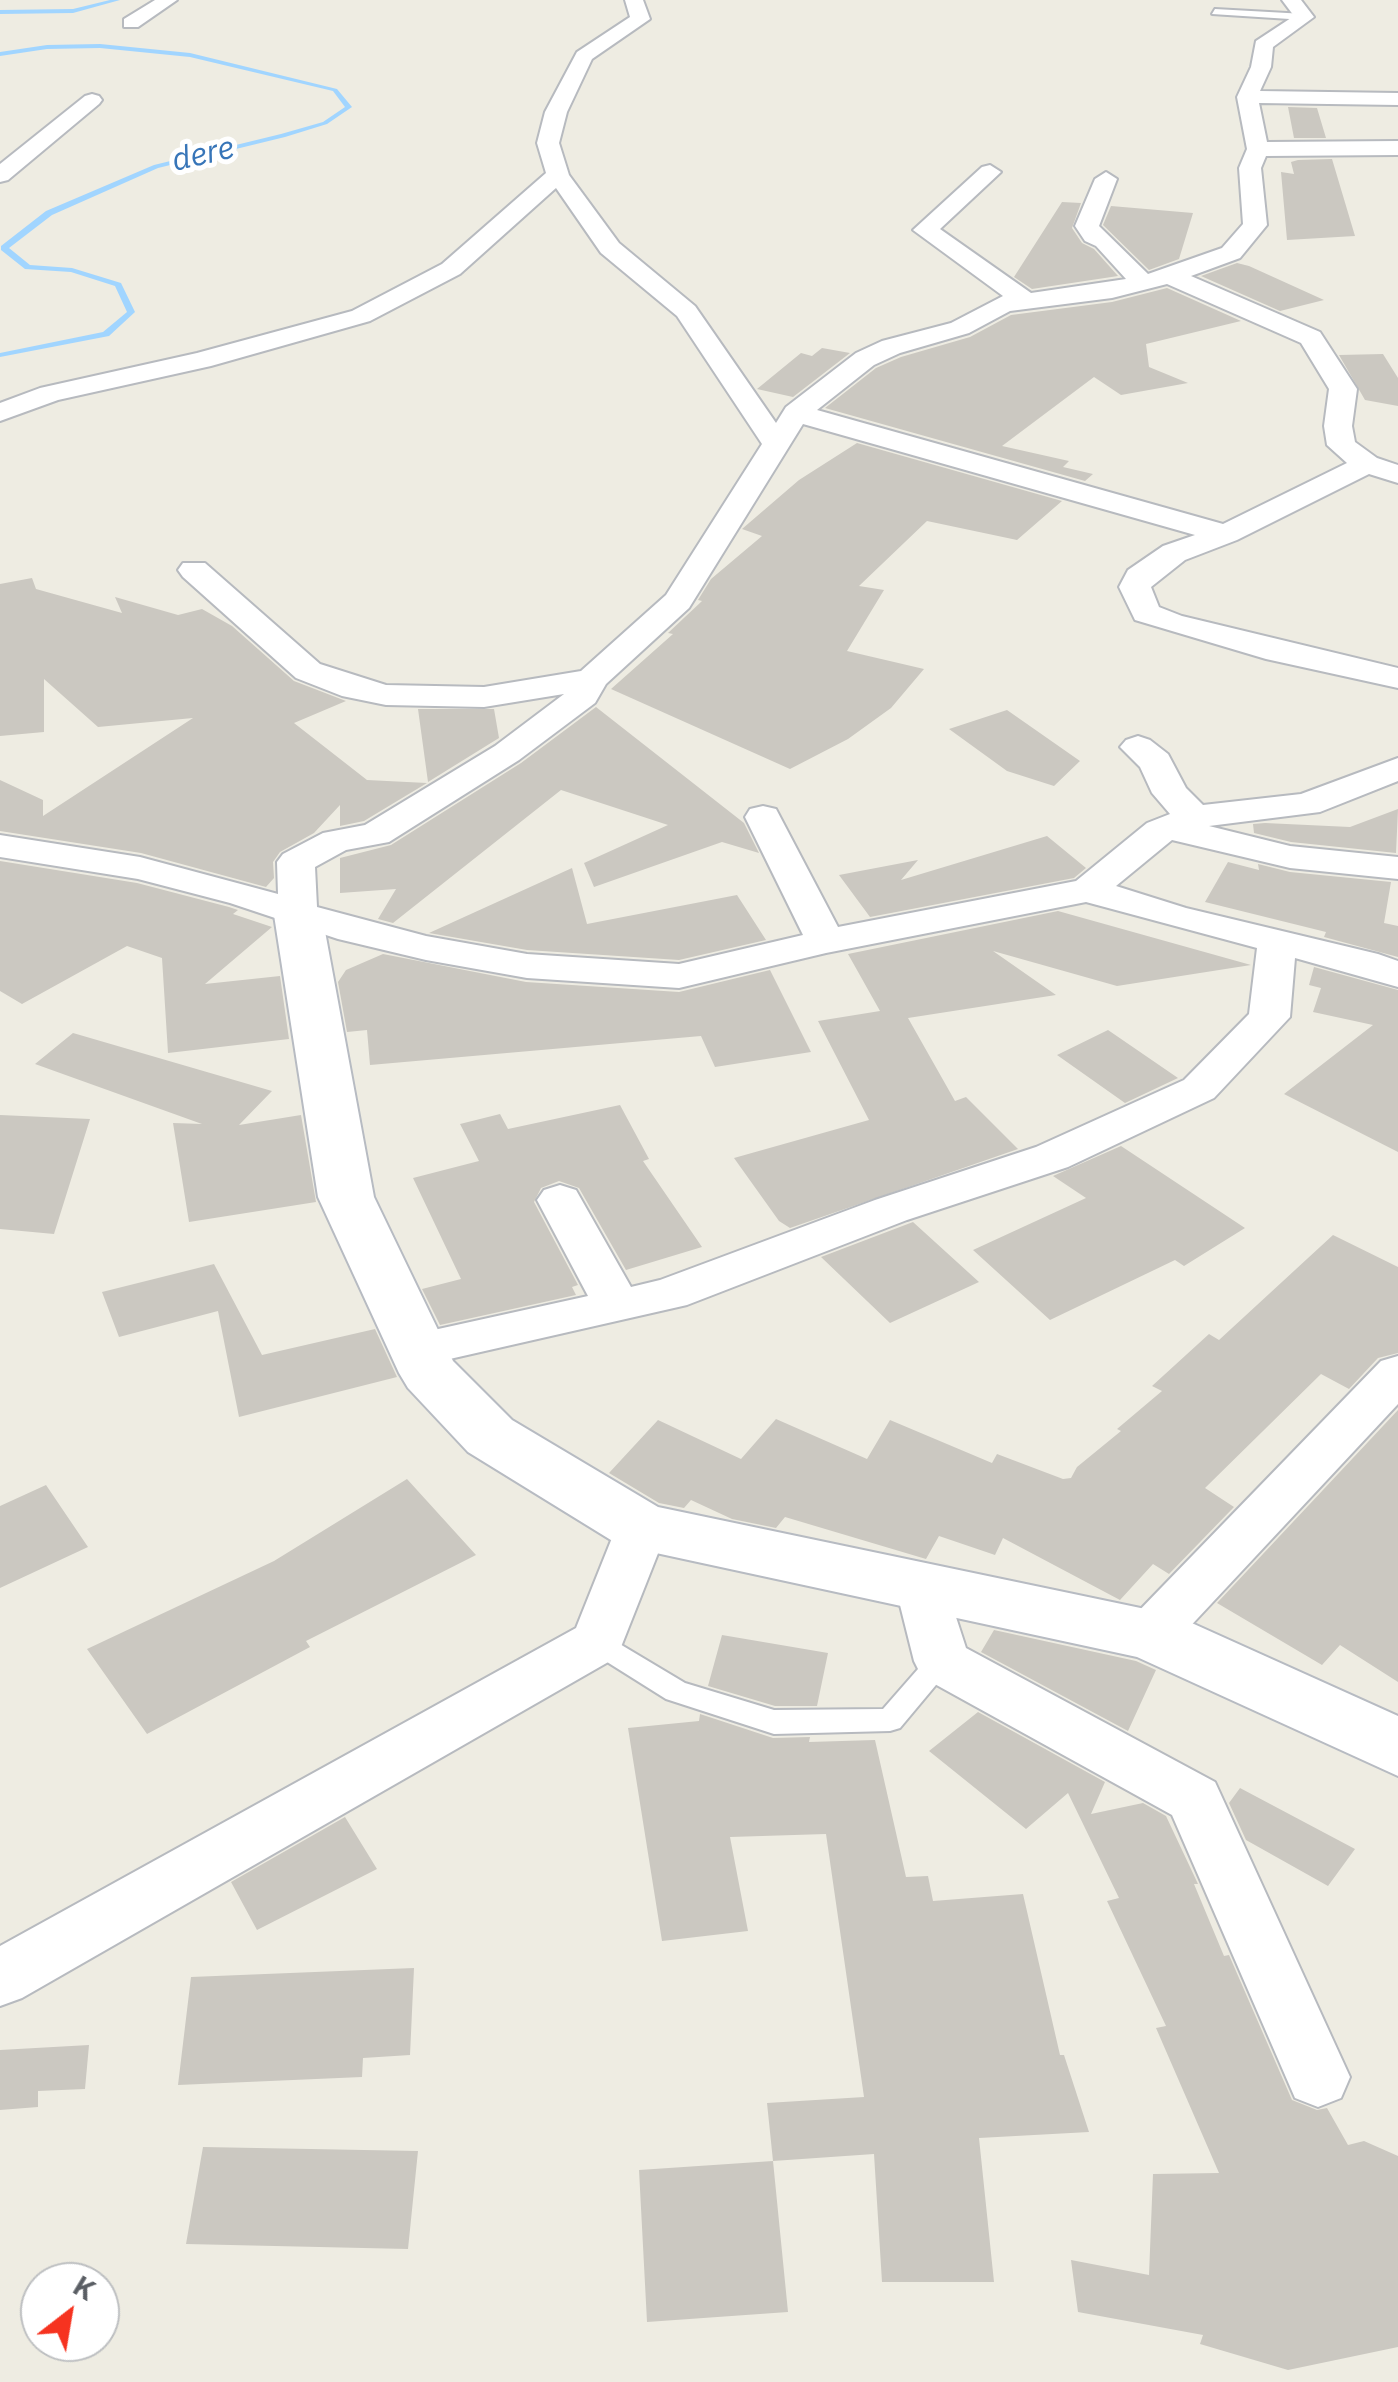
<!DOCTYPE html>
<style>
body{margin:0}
#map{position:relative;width:1398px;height:2382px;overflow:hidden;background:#eeece2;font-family:"IBM Plex Sans",sans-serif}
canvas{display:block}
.north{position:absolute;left:20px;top:2262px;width:100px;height:100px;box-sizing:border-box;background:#fff;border:2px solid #bdbfc1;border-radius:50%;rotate:31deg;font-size:28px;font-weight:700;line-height:40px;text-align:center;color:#5a5e64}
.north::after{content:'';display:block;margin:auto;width:35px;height:45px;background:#f63320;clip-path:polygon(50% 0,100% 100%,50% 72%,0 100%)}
</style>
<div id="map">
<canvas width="1398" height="2382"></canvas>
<div class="north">K</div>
</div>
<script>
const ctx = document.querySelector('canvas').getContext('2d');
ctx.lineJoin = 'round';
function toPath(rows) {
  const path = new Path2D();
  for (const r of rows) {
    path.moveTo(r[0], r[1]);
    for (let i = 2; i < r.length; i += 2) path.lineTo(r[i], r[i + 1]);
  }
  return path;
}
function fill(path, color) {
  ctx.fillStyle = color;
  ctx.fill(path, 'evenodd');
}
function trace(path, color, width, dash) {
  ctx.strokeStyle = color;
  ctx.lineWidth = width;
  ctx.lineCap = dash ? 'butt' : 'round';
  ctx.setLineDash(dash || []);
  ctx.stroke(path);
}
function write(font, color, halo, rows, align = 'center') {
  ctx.font = font + ' "IBM Plex Sans",sans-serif';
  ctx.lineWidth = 10;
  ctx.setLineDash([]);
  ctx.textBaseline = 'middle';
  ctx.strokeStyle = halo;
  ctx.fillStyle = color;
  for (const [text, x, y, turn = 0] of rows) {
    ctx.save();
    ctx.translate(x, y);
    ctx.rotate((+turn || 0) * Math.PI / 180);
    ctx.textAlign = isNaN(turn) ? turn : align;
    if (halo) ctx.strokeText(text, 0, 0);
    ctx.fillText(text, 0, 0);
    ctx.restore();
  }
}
fill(toPath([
 [110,0,120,0,73,13,0,14,0,10,73,9,110,0],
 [100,44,190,53,337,89,352,107,327,124,285,137,158,168,52,215,9,248,30,265,72,268,121,283,135,312,109,336,0,357,0,353,103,332,127,312,115,286,71,272,25,269,1,250,1,246,46,211,154,165,281,134,323,122,345,107,333,91,190,57,100,48,47,49,0,56,0,52,47,45,100,44]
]), '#a1d5ff');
fill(toPath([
 [1288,107,1317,108,1326,138,1294,138],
 [1332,159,1355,236,1287,240,1281,172,1294,174,1291,162,1298,160],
 [1062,202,1081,203,1072,228,1082,243,1094,249,1118,276,1032,289,1014,277],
 [1111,206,1193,213,1179,259,1149,270,1103,225],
 [1237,263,1249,266,1324,300,1280,311,1201,276],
 [1167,288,1241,321,1146,344,1149,367,1188,383,1121,395,1094,377,1002,446,1069,461,1063,467,1093,474,1085,481,825,408,876,368,901,357,970,337,1011,315,1112,302],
 [822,348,850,353,793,397,757,389,801,353,812,356],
 [1383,354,1398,378,1398,406,1365,400,1339,355],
 [857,443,1062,501,1017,540,927,521,859,586,884,590,847,651,924,669,891,708,848,739,790,769,611,689,673,634,668,633,702,601,698,600,711,579,762,536,742,529,799,480],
 [32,578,36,589,122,613,115,597,178,615,202,609,232,626,294,681,346,701,294,723,367,780,427,783,364,821,340,826,340,805,314,833,280,852,273,862,274,878,266,887,141,853,0,831,0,780,43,800,43,816,193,718,98,727,44,679,44,732,0,736,0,584],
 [596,707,744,823,759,853,722,842,594,887,584,863,668,825,561,790,393,923,378,919,396,889,340,893,340,858,391,845,521,763],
 [418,709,494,709,499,738,428,782],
 [1007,710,1080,761,1054,786,1007,771,949,729],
 [1398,809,1396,853,1291,842,1254,833,1253,824,1265,823,1350,827],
 [1047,836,1086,868,1074,878,870,917,839,875,918,860,901,880],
 [0,861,137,883,229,907,238,910,233,914,272,927,205,984,280,976,289,1039,168,1053,162,958,127,946,22,1004,0,991],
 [1228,862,1259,870,1258,864,1290,872,1391,882,1384,923,1398,926,1398,957,1324,937,1326,932,1205,902],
 [572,868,587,924,737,895,766,940,679,960,527,950,429,933],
 [1058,911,1251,965,1117,986,993,951,1056,995,908,1018,955,1101,966,1097,1018,1149,790,1228,779,1221,734,1158,869,1120,818,1021,880,1011,848,954],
 [383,954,526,982,679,992,770,970,811,1052,715,1067,701,1036,370,1065,367,1030,347,1032,338,982,346,970],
 [1314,967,1398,990,1398,1152,1284,1094,1373,1025,1313,1012,1321,988,1309,985],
 [1108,1030,1178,1078,1125,1103,1057,1055],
 [73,1033,272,1091,239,1125,301,1115,316,1202,189,1222,173,1123,202,1124,35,1064],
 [620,1105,649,1159,643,1161,702,1247,626,1270,579,1188,559,1181,541,1188,534,1202,578,1285,572,1287,576,1295,440,1325,422,1289,461,1279,413,1178,479,1161,460,1124,500,1114,508,1129],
 [0,1115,90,1119,54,1234,0,1229],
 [1121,1146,1245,1228,1184,1266,1175,1260,1050,1320,973,1250,1086,1198,1053,1176],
 [913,1222,979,1282,890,1323,821,1257],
 [1333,1235,1398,1267,1398,1353,1378,1358,1349,1389,1321,1374,1205,1488,1234,1507,1169,1574,1153,1564,1120,1600,1003,1538,995,1555,939,1536,926,1559,785,1517,776,1528,732,1519,691,1500,684,1508,659,1503,609,1473,658,1420,741,1459,776,1419,867,1459,890,1420,992,1463,997,1454,1063,1479,1071,1478,1077,1467,1121,1431,1117,1429,1162,1391,1152,1386,1209,1334,1219,1340],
 [214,1264,262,1355,375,1329,397,1377,239,1417,218,1311,119,1337,102,1292],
 [1398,1410,1398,1682,1340,1645,1322,1665,1217,1603],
 [407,1479,476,1555,306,1641,310,1647,147,1734,87,1649,274,1561],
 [46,1485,88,1547,0,1588,0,1506],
 [994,1630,1136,1661,1156,1670,1128,1731,981,1652],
 [722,1635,828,1653,817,1706,775,1706,708,1686],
 [978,1712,1105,1782,1091,1814,1143,1803,1166,1816,1198,1884,1194,1884,1224,1956,1229,1955,1292,2100,1317,2110,1327,2108,1348,2145,1364,2141,1398,2156,1398,2347,1288,2370,1200,2344,1203,2335,1078,2312,1071,2260,1149,2275,1153,2174,1219,2173,1156,2028,1166,2026,1107,1901,1119,1898,1068,1793,1026,1829,929,1751],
 [700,1714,773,1738,810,1737,809,1742,875,1740,906,1877,928,1876,933,1901,1023,1894,1060,2055,1064,2055,1089,2132,979,2138,994,2282,882,2282,874,2154,773,2161,767,2103,864,2097,826,1834,730,1837,748,1931,662,1941,628,1728,699,1721],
 [1240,1788,1355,1849,1328,1886,1246,1840,1229,1803],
 [345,1817,377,1869,257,1930,231,1882],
 [414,1968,410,2055,363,2058,362,2077,178,2085,191,1977],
 [89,2045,85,2089,38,2091,38,2107,0,2110,0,2050],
 [203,2147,418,2151,408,2249,186,2244],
 [773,2161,788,2312,647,2322,639,2170]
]), '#cbc8c1');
const lane = toPath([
 [1215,9,1305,14,1310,17,1305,20,1212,14,1215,9],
 [598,1631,685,1683,774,1710,883,1709,932,1653,942,1650,952,1653,956,1661,900,1728,890,1731,774,1734,666,1699,588,1650,584,1642,588,1634,598,1631]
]);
const street = toPath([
 [155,0,177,0,138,27,124,27,124,19,155,0],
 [625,0,643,0,650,19,592,59,567,112,559,143,569,175,619,243,695,306,776,423,786,407,856,353,882,341,951,323,1003,296,913,230,982,167,990,165,1001,172,940,229,1031,293,1126,279,1096,246,1085,241,1075,226,1095,179,1106,172,1117,179,1099,226,1148,274,1222,248,1243,224,1239,168,1247,149,1237,97,1251,67,1256,41,1294,16,1282,0,1301,0,1314,17,1273,47,1271,67,1260,91,1398,93,1398,105,1259,103,1267,142,1398,141,1398,155,1266,156,1261,168,1267,225,1240,258,1191,276,1320,332,1357,389,1352,426,1355,442,1377,458,1398,465,1398,483,1369,474,1237,540,1185,560,1151,587,1159,607,1182,616,1398,668,1398,688,1266,659,1135,620,1119,587,1128,570,1163,546,1195,535,803,424,689,608,606,684,595,703,519,760,389,842,346,850,315,867,317,907,426,936,527,954,679,964,803,935,745,817,750,809,763,806,776,809,838,927,1076,881,1147,823,1170,814,1152,793,1140,767,1120,747,1126,740,1138,736,1150,740,1168,754,1186,788,1203,805,1301,794,1398,758,1398,781,1320,812,1209,826,1290,846,1398,857,1398,879,1290,868,1172,840,1116,886,1186,908,1378,954,1398,961,1398,987,1295,958,1290,1017,1214,1098,1068,1167,907,1220,687,1305,419,1366,402,1361,395,1349,402,1337,588,1296,537,1200,544,1190,560,1185,576,1190,631,1287,660,1280,875,1200,1036,1147,1184,1080,1249,1014,1257,948,1086,902,826,953,679,988,527,978,426,960,338,939,230,903,138,879,0,857,0,835,140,857,278,894,277,862,283,854,323,833,365,825,495,746,564,694,484,707,386,705,342,696,296,678,183,577,178,570,183,563,205,563,320,664,386,685,484,687,581,671,666,595,762,444,677,316,601,253,556,188,460,274,370,321,211,366,58,400,0,421,0,403,40,388,197,353,352,311,442,264,546,173,537,143,545,112,577,52,630,17,625,0],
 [1167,284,1301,343,1329,389,1324,426,1327,445,1347,463,1223,524,817,410,874,365,900,353,969,333,1010,311,1112,298,1167,284],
 [92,94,99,96,102,100,99,104,8,180,0,182,0,164,85,96,92,94],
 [1398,1356,1398,1404,1169,1649,1150,1655,1131,1649,1123,1634,1131,1619,1381,1361,1398,1356],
 [642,1508,661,1514,668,1528,617,1657,22,1998,0,2006,0,1946,576,1628,616,1528,623,1514,642,1508],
 [923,1568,942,1574,966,1648,1215,1782,1350,2077,1341,2098,1318,2107,1295,2098,1172,1815,922,1677,914,1661,896,1589,904,1574,923,1568]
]);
const secondary = toPath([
 [298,901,315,905,322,915,374,1197,453,1361,512,1420,658,1507,1174,1615,1398,1716,1398,1776,1137,1657,619,1545,468,1452,408,1388,399,1373,318,1197,274,915,281,905,298,901]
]);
trace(lane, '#b7babf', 4);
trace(street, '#b7babf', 4);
trace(secondary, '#b7bbc2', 4);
fill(lane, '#fff');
fill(street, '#fff');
fill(secondary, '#fff');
write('italic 32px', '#3775b8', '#fff', [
 ["dere",203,155,-13]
]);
</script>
